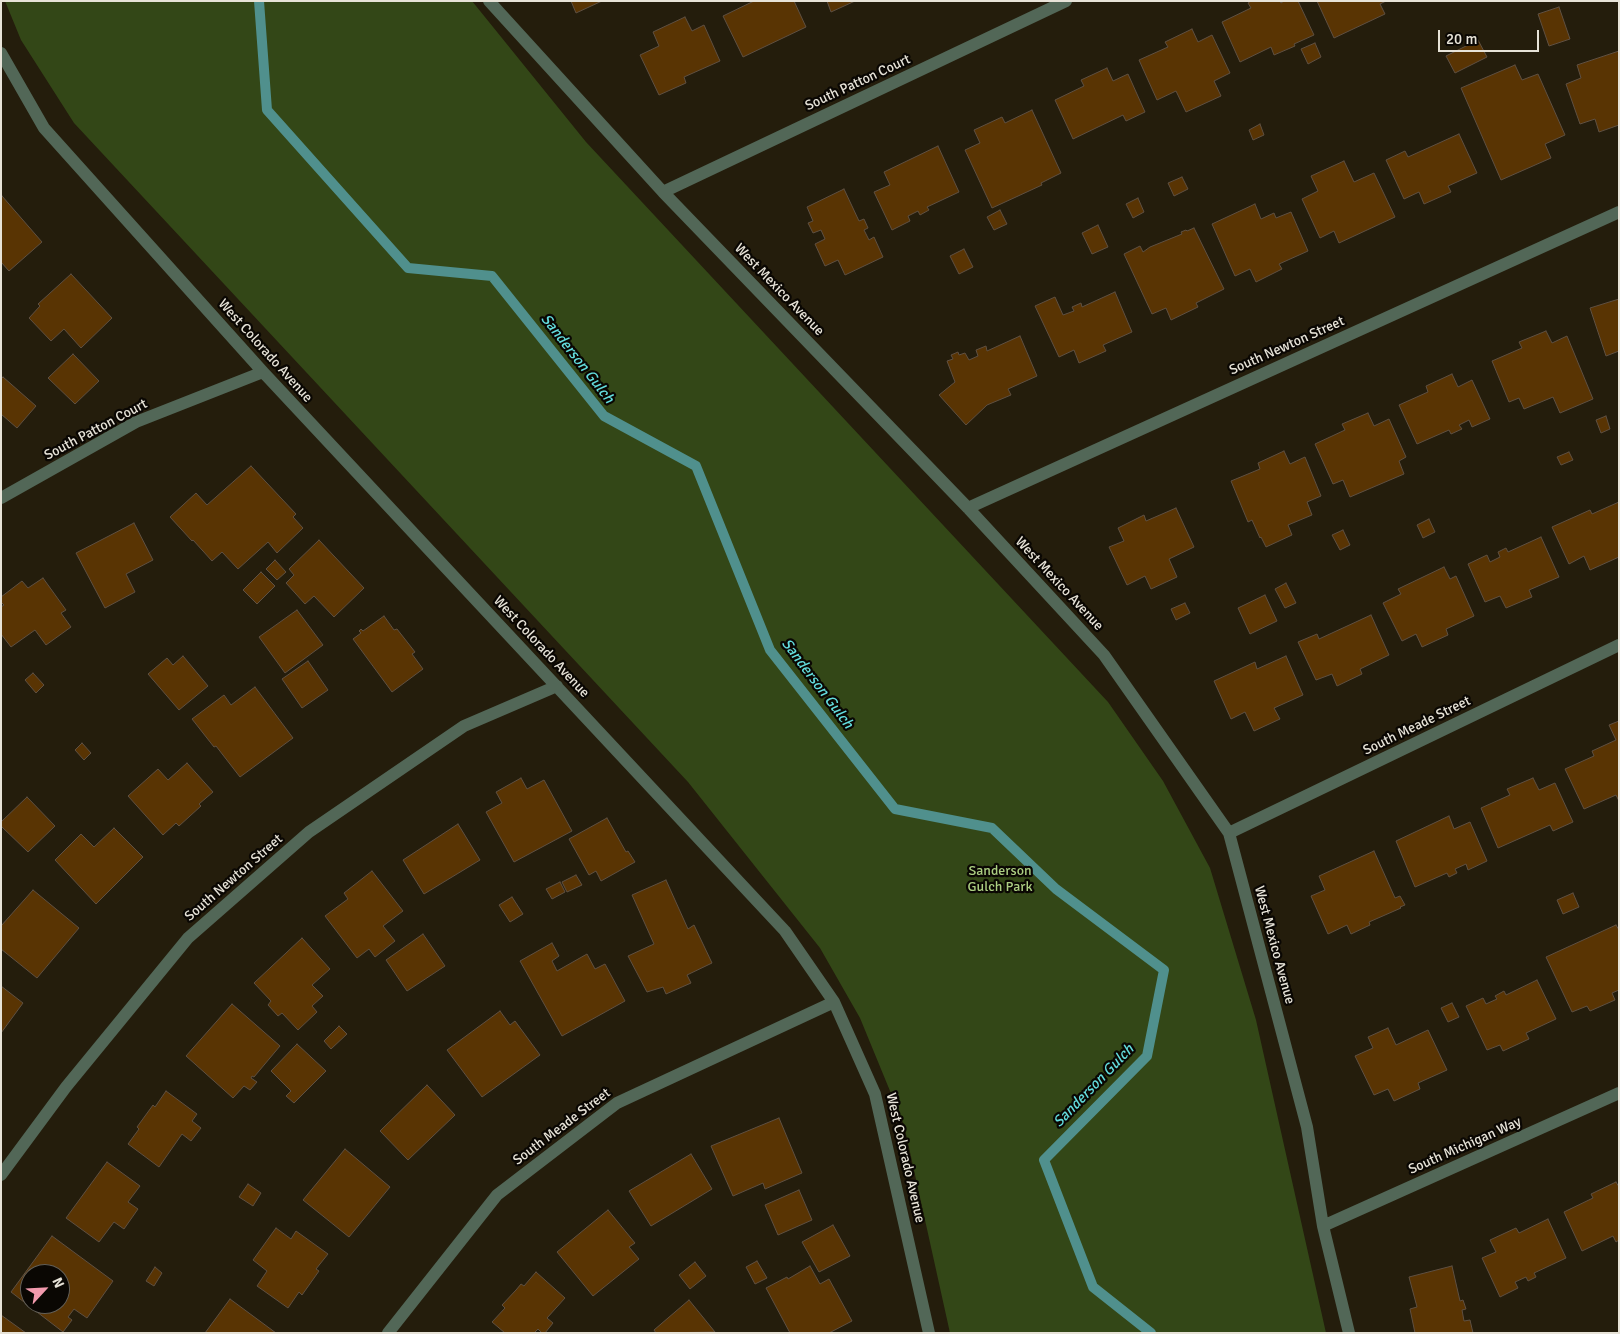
<!DOCTYPE html>
<style>
body{margin:0}
#map{position:relative;width:1620px;height:1334px;overflow:hidden;background:#241d0c;font-family:Signika,sans-serif}
canvas{display:block}
.frame{position:absolute;inset:0;border:2px solid #e7e3d8;pointer-events:none}
.north{position:absolute;left:20px;top:1264px;width:50px;height:50px;box-sizing:border-box;background:#0a0703;border:1px solid #625f58;border-radius:50%;rotate:65deg;font-size:14px;font-weight:700;line-height:20px;text-align:center;color:#e7e3d8}
.north::after{content:'';display:block;margin:auto;width:18px;height:22px;background:#f29aad;clip-path:polygon(50% 0,100% 100%,50% 72%,0 100%)}
.scale{position:absolute;left:1438px;top:30px;width:101px;height:22px;box-sizing:border-box;border:2px solid #e7e3d8;border-top:0;padding-left:6px;font-size:15px;line-height:18px;white-space:nowrap;color:#e7e3d8;-webkit-text-stroke:4px #0a0703;paint-order:stroke}
</style>
<div id="map">
<canvas width="1620" height="1334"></canvas>
<div class="frame"></div>
<div class="north">N</div>
<div class="scale">20 m</div>
</div>
<script>
const ctx = document.querySelector('canvas').getContext('2d');
ctx.lineJoin = 'round';
function fill(path, color) {
  ctx.fillStyle = color;
  ctx.fill(path, 'evenodd');
}
function toPath(rows) {
  const path = new Path2D();
  for (const r of rows) {
    path.moveTo(r[0], r[1]);
    for (let i = 2; i < r.length; i += 2) path.lineTo(r[i], r[i + 1]);
  }
  return path;
}
function trace(path, color, width, dash) {
  ctx.strokeStyle = color;
  ctx.lineWidth = width;
  ctx.lineCap = dash ? 'butt' : 'round';
  ctx.setLineDash(dash || []);
  ctx.stroke(path);
}
function write(font, color, halo, rows, align = 'center') {
  ctx.font = font + ' Signika,sans-serif';
  ctx.lineWidth = 4.5;
  ctx.setLineDash([]);
  ctx.textBaseline = 'middle';
  ctx.strokeStyle = halo;
  ctx.fillStyle = color;
  for (const [text, x, y, turn = 0] of rows) {
    ctx.save();
    ctx.translate(x, y);
    ctx.rotate((+turn || 0) * Math.PI / 180);
    ctx.textAlign = isNaN(turn) ? turn : align;
    if (halo) ctx.strokeText(text, 0, 0);
    ctx.fillText(text, 0, 0);
    ctx.restore();
  }
}
fill(toPath([
 [5,1,472,1,586,142,1108,702,1163,781,1210,868,1256,1020,1326,1333,950,1333,904,1125,860,1018,820,948,688,782,74,123,21,40]
]), '#334717');
trace(toPath([
 [259,1,267,110,408,268,492,276,604,416,696,466,770,650,895,809,992,828,1056,889,1164,970,1147,1056,1044,1160,1093,1287,1151,1333]
]), '#50908d', 10);
const building = toPath([
 [571,1,602,1,576,13,571,1],
 [754,1,794,1,806,27,743,57,723,16,754,1],
 [827,1,855,1,831,12,827,1],
 [1251,1,1280,1,1281,3,1284,1,1298,1,1314,35,1294,44,1295,46,1274,55,1271,47,1240,62,1222,22,1251,8,1248,3,1251,1],
 [1317,1,1386,1,1380,4,1385,14,1334,38,1317,1],
 [1559,7,1570,39,1549,46,1538,14,1559,7],
 [685,17,692,31,704,25,720,61,684,77,686,83,659,95,640,55,659,46,653,32,685,17],
 [1192,29,1198,42,1212,35,1230,73,1214,81,1221,96,1186,112,1176,91,1157,100,1139,60,1168,47,1165,42,1192,29],
 [1478,40,1487,57,1455,73,1446,56,1478,40],
 [1315,43,1321,57,1308,64,1301,49,1315,43],
 [1619,51,1619,125,1599,132,1595,119,1580,124,1566,84,1581,78,1577,65,1619,51],
 [1515,65,1522,80,1538,74,1565,135,1545,144,1551,158,1501,180,1461,88,1515,65],
 [1107,68,1113,81,1128,74,1145,112,1126,121,1123,115,1073,139,1055,100,1084,86,1081,80,1107,68],
 [1032,110,1061,173,1041,183,1042,185,992,208,965,150,980,143,974,130,1002,117,1005,123,1032,110],
 [1260,124,1264,135,1253,140,1249,130,1260,124],
 [1459,134,1477,173,1448,186,1451,192,1424,204,1419,192,1404,199,1386,160,1405,151,1408,157,1459,134],
 [938,146,959,192,927,207,929,210,920,215,918,211,908,216,910,221,892,230,874,192,890,185,884,172,938,146],
 [1344,161,1354,182,1374,173,1395,217,1339,243,1334,231,1320,238,1302,199,1318,191,1311,176,1344,161],
 [1182,177,1188,189,1174,196,1168,183,1182,177],
 [844,189,859,221,864,219,868,228,864,230,869,240,874,237,883,257,845,275,838,260,825,266,815,244,825,239,821,230,813,233,808,223,813,221,807,207,844,189],
 [2,196,42,242,9,271,1,262,1,197,2,196],
 [1138,198,1144,212,1133,218,1126,204,1138,198],
 [1255,204,1261,219,1274,213,1276,218,1291,212,1308,251,1279,264,1282,269,1256,282,1250,269,1235,276,1212,224,1255,204],
 [1000,210,1007,224,994,230,987,217,1000,210],
 [1098,225,1108,247,1092,254,1082,233,1098,225],
 [1194,228,1224,289,1196,303,1198,307,1171,320,1166,308,1152,314,1124,254,1140,246,1143,252,1150,247,1182,234,1181,232,1186,230,1187,231,1194,228],
 [964,249,973,267,959,274,950,256,964,249],
 [71,274,112,318,81,348,64,329,51,341,29,318,40,306,38,304,71,274],
 [1115,292,1132,332,1103,345,1106,351,1079,363,1074,350,1059,357,1035,306,1055,297,1063,315,1074,311,1072,307,1081,303,1082,307,1115,292],
 [1619,299,1619,351,1606,356,1590,308,1619,299],
 [1546,331,1552,343,1567,336,1593,399,1560,413,1553,397,1524,409,1519,398,1509,402,1492,361,1522,348,1519,342,1546,331],
 [1020,336,1037,376,1008,389,1011,395,987,405,966,425,939,395,955,382,947,361,953,359,951,355,958,352,959,355,965,353,969,360,978,356,976,350,986,346,987,351,1020,336],
 [73,354,99,381,75,404,48,378,73,354],
 [1452,374,1458,387,1472,380,1490,419,1472,427,1469,420,1459,425,1462,429,1451,434,1449,430,1417,444,1399,405,1428,392,1426,386,1452,374],
 [3,377,36,406,17,428,1,414,1,379,3,377],
 [1368,413,1374,426,1389,419,1406,457,1399,461,1404,474,1350,497,1343,480,1333,484,1315,444,1345,430,1342,424,1368,413],
 [1606,416,1610,429,1601,433,1596,420,1606,416],
 [1284,451,1290,464,1305,457,1321,496,1307,502,1312,515,1288,525,1292,535,1266,547,1261,537,1260,538,1252,520,1248,522,1231,481,1260,469,1258,463,1284,451],
 [1569,452,1573,460,1561,465,1557,457,1569,452],
 [251,466,296,514,293,517,303,528,277,553,268,542,238,569,222,552,212,561,193,540,192,541,170,517,196,493,207,505,251,466],
 [1619,502,1619,557,1590,570,1584,556,1569,564,1552,527,1590,510,1592,514,1619,502],
 [1176,508,1194,547,1169,559,1177,577,1151,589,1145,576,1127,585,1109,547,1124,541,1118,528,1144,515,1146,521,1176,508],
 [1429,519,1435,532,1423,538,1417,525,1429,519],
 [134,523,153,560,126,574,135,592,105,608,76,553,134,523],
 [1343,530,1350,545,1340,550,1332,535,1343,530],
 [1541,537,1559,577,1529,590,1532,597,1506,608,1500,596,1485,602,1468,564,1487,555,1490,562,1500,557,1498,552,1506,548,1508,552,1541,537],
 [319,540,364,588,334,617,314,596,305,604,286,583,294,575,289,569,319,540],
 [275,560,286,572,277,580,266,569,275,560],
 [1444,567,1450,579,1456,576,1474,616,1446,629,1448,635,1422,647,1416,634,1402,641,1383,603,1401,594,1398,589,1444,567],
 [261,572,275,586,257,604,243,590,261,572],
 [43,578,66,610,61,613,71,627,46,645,35,630,11,647,1,634,1,607,4,605,1,602,1,597,22,581,28,588,43,578],
 [1286,583,1296,603,1285,608,1275,589,1286,583],
 [1265,595,1277,621,1250,634,1238,608,1265,595],
 [1185,603,1190,613,1176,620,1171,609,1185,603],
 [297,610,323,645,285,673,259,637,297,610],
 [1371,615,1389,655,1360,669,1362,674,1337,686,1332,674,1316,680,1298,642,1317,634,1319,639,1371,615],
 [384,616,394,630,397,629,415,652,412,654,423,669,392,692,353,639,361,633,359,631,361,629,363,631,384,616],
 [183,656,208,686,179,710,148,674,167,658,173,665,183,656],
 [1286,656,1303,695,1274,708,1280,719,1254,731,1245,712,1231,719,1214,681,1255,662,1257,669,1286,656],
 [308,661,328,690,302,708,282,679,308,661],
 [33,673,44,685,36,693,25,680,33,673],
 [255,687,293,738,240,777,216,746,214,747,192,719,224,695,231,705,255,687],
 [1619,721,1619,801,1616,795,1584,809,1565,769,1594,756,1592,751,1616,740,1609,725,1619,721],
 [82,743,91,753,84,760,75,750,82,743],
 [187,763,213,792,199,804,201,806,179,826,176,823,163,835,128,796,158,769,168,780,187,763],
 [521,778,527,789,544,780,572,831,514,862,486,812,502,803,496,792,521,778],
 [1533,778,1539,790,1555,783,1573,822,1553,831,1550,825,1498,848,1481,808,1510,795,1507,789,1533,778],
 [27,797,55,826,28,852,1,826,1,822,27,797],
 [1449,816,1454,829,1470,822,1487,861,1468,870,1466,864,1455,869,1457,873,1449,877,1447,873,1415,887,1396,841,1449,816],
 [607,818,626,852,628,851,635,862,601,881,596,871,589,875,569,839,607,818],
 [458,824,480,860,424,894,403,860,458,824],
 [114,828,143,857,96,904,55,860,81,834,94,847,114,828],
 [1374,851,1395,898,1400,896,1405,905,1400,907,1401,908,1369,922,1370,925,1351,934,1347,925,1328,934,1311,896,1325,890,1319,876,1374,851],
 [372,871,403,911,383,926,395,941,375,957,369,949,357,958,325,916,348,899,344,893,372,871],
 [576,875,582,885,567,892,562,882,576,875],
 [666,880,688,929,694,925,712,963,687,975,691,983,666,994,663,987,647,992,628,956,654,944,632,895,666,880],
 [560,882,565,892,552,899,546,889,560,882],
 [33,890,79,928,37,978,1,949,1,926,33,890],
 [1573,893,1579,907,1563,914,1557,900,1573,893],
 [512,897,523,914,510,922,499,905,512,897],
 [1616,925,1619,930,1619,990,1612,993,1615,1000,1590,1011,1587,1006,1572,1012,1546,957,1616,925],
 [423,934,445,966,407,991,386,960,423,934],
 [302,938,330,969,312,985,323,996,312,1006,317,1012,298,1030,282,1013,278,1016,268,1005,271,1001,254,983,302,938],
 [552,943,559,956,552,961,557,971,587,954,595,969,605,964,625,1001,562,1036,520,961,552,943],
 [1537,980,1556,1019,1526,1033,1529,1039,1503,1051,1500,1045,1487,1050,1466,1006,1483,998,1486,1004,1497,999,1495,996,1504,991,1506,995,1537,980],
 [1,986,23,1003,1,1033,1,986],
 [1452,1003,1459,1017,1448,1022,1441,1008,1452,1003],
 [232,1004,280,1046,254,1077,252,1076,251,1078,257,1082,250,1090,244,1086,233,1098,186,1056,232,1004],
 [500,1011,510,1025,515,1021,540,1055,482,1097,447,1050,500,1011],
 [339,1026,347,1034,331,1049,324,1041,339,1026],
 [1388,1028,1396,1045,1428,1030,1447,1070,1418,1083,1420,1089,1394,1101,1388,1089,1374,1095,1355,1056,1373,1048,1368,1037,1388,1028],
 [297,1044,326,1071,294,1103,286,1096,291,1091,271,1071,297,1044],
 [427,1085,455,1115,408,1160,380,1131,427,1085],
 [166,1091,197,1114,192,1121,201,1128,191,1141,182,1134,159,1167,128,1144,139,1129,137,1127,153,1105,155,1107,166,1091],
 [779,1118,802,1173,765,1189,763,1183,733,1196,711,1146,779,1118],
 [345,1149,390,1187,349,1237,303,1200,345,1149],
 [691,1154,712,1189,651,1226,629,1191,691,1154],
 [107,1162,140,1186,128,1202,138,1209,124,1229,114,1222,99,1242,66,1218,107,1162],
 [1616,1182,1619,1187,1619,1240,1616,1242,1613,1236,1582,1251,1564,1212,1593,1198,1591,1194,1616,1182],
 [248,1184,261,1193,253,1206,239,1197,248,1184],
 [799,1190,812,1220,778,1235,765,1205,799,1190],
 [608,1210,635,1243,629,1247,639,1259,593,1296,557,1252,608,1210],
 [1548,1219,1566,1258,1534,1273,1536,1277,1528,1281,1526,1277,1515,1282,1518,1288,1500,1297,1482,1258,1496,1252,1490,1240,1516,1228,1519,1233,1548,1219],
 [833,1225,850,1256,819,1272,802,1242,833,1225],
 [276,1228,291,1239,296,1231,328,1254,316,1269,319,1271,302,1295,299,1292,288,1308,257,1286,267,1271,253,1260,276,1228],
 [52,1236,113,1281,87,1318,74,1309,68,1317,72,1320,63,1332,11,1292,52,1236],
 [30,1274,60,1274,60,1304,30,1304,30,1274],
 [757,1261,767,1278,755,1284,746,1267,757,1261],
 [695,1262,706,1276,690,1289,679,1275,695,1262],
 [810,1266,820,1284,829,1279,852,1321,829,1333,790,1333,766,1288,787,1277,788,1279,810,1266],
 [1452,1266,1460,1301,1463,1300,1466,1309,1462,1310,1464,1321,1470,1320,1473,1333,1415,1333,1410,1309,1417,1307,1409,1277,1452,1266],
 [155,1267,162,1273,154,1286,146,1281,155,1267],
 [536,1272,565,1298,547,1318,553,1323,545,1333,542,1333,538,1329,534,1333,505,1333,492,1322,505,1308,502,1305,516,1290,521,1284,524,1286,536,1272],
 [230,1299,276,1333,205,1333,230,1299],
 [689,1300,715,1332,656,1333,654,1330,689,1300],
 [1,1315,26,1333,1,1333,1,1315]
]);
fill(building, '#593403');
trace(building, '#5f5042', 1);
trace(toPath([
 [489,1,663,192,968,508,1104,655,1229,833,1307,1127,1323,1226,1349,1333],
 [1,53,44,128,263,372,785,931,834,1002,875,1094,929,1333],
 [663,192,1066,1],
 [1,498,136,422,263,372],
 [968,508,1619,212],
 [1229,833,1619,645],
 [1,1175,66,1087,188,938,309,832,464,726,557,686],
 [1323,1226,1619,1093],
 [388,1333,497,1195,617,1103,834,1002]
]), '#526757', 12);
write('14px', '#e7e3d8', '#0a0703', [
 ["South Patton Court",858,83,-25],
 ["West Mexico Avenue",779,290,46],
 ["South Newton Street",1287,346,-24],
 ["West Colorado Avenue",265,351,48],
 ["South Patton Court",96,430,-28],
 ["West Mexico Avenue",1059,584,47],
 ["West Colorado Avenue",541,647,47],
 ["South Meade Street",1417,726,-26],
 ["South Newton Street",234,878,-41],
 ["West Mexico Avenue",1274,945,75],
 ["South Meade Street",562,1127,-37],
 ["South Michigan Way",1465,1146,-24],
 ["West Colorado Avenue",905,1158,77]
]);
write('14px', '#accf82', '#0a0703', [
 ["Sanderson",1000,871],
 ["Gulch Park",1000,887]
]);
write('italic 15px', '#63dcdd', '#0a0703', [
 ["Sanderson Gulch",577,359,52],
 ["Sanderson Gulch",817,684,53],
 ["Sanderson Gulch",1094,1086,-46]
]);
</script>
